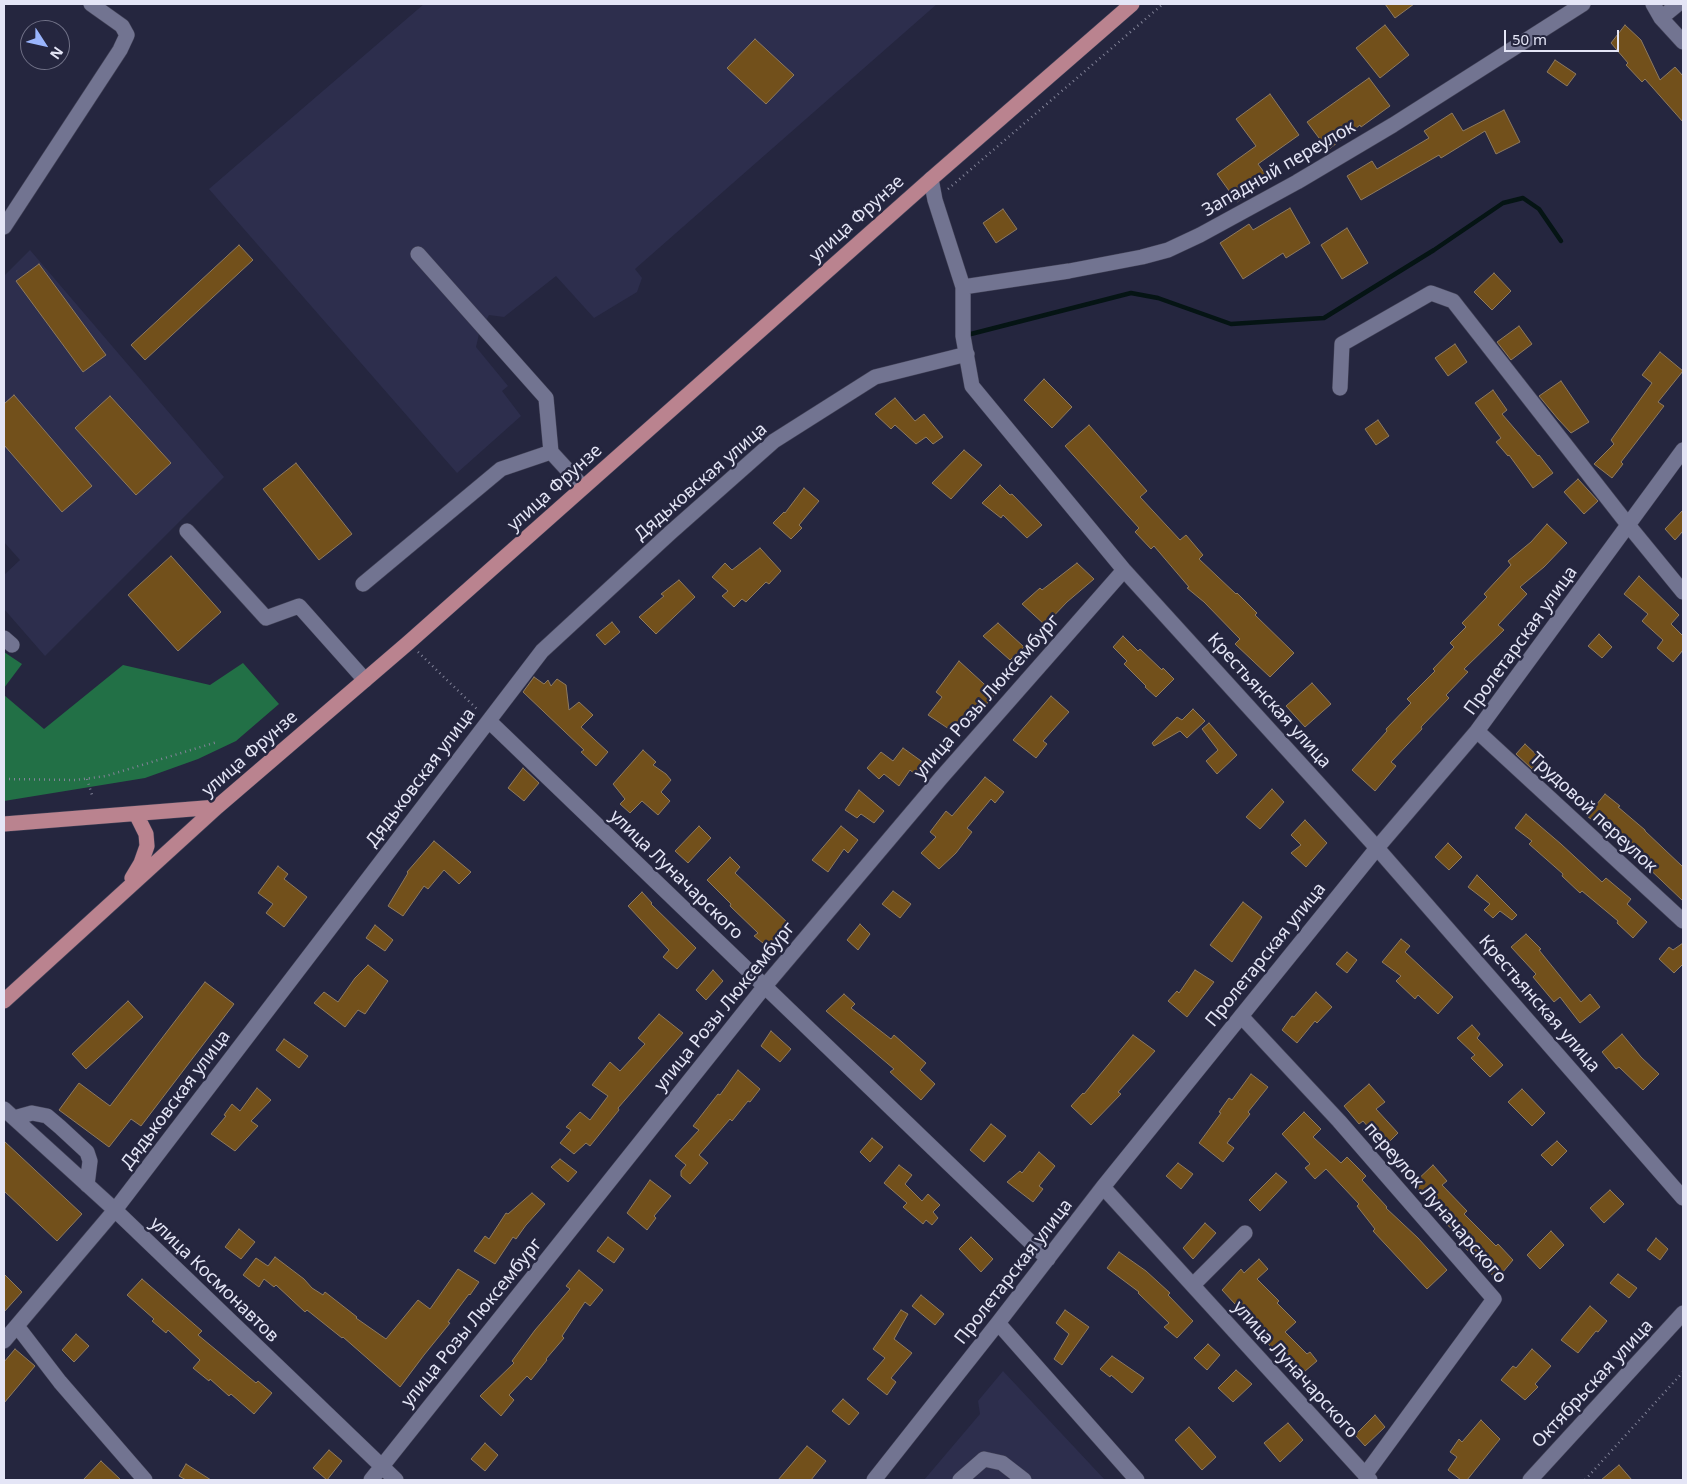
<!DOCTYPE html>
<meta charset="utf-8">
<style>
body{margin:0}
#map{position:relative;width:1687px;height:1484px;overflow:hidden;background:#25263f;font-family:"Noto Sans",sans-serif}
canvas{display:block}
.frame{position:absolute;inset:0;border:5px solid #e4e5f6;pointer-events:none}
.north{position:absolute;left:20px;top:20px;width:50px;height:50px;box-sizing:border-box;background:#25263f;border:1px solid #717288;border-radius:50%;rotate:125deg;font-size:14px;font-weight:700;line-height:20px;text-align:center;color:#e4e5f6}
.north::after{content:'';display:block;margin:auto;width:18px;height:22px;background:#9ab5fd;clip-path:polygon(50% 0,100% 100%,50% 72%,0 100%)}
.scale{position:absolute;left:1504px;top:30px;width:115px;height:22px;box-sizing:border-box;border:2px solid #e4e5f6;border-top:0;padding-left:6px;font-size:15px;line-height:18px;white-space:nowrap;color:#e4e5f6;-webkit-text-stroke:4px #25263f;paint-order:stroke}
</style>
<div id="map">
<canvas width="1687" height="1484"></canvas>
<div class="frame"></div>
<div class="north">N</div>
<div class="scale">50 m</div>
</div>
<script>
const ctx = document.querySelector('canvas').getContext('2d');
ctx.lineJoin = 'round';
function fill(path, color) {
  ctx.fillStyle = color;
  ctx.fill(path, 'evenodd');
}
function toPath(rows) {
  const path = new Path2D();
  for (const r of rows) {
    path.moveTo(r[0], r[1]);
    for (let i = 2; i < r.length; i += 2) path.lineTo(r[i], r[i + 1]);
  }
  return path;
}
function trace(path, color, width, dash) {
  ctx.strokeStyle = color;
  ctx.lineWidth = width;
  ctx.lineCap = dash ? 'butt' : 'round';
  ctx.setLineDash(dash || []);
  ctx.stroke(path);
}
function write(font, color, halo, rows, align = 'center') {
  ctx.font = font + ' "Noto Sans",sans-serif';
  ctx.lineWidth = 5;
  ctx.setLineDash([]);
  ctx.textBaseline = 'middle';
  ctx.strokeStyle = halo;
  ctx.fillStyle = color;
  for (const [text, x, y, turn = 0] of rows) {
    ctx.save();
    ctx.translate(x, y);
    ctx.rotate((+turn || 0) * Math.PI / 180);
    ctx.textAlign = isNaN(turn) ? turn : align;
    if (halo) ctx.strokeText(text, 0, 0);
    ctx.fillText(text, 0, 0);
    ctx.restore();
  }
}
fill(toPath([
 [424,4,937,4,635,269,642,278,637,292,594,318,556,276,504,317,489,315,479,334,476,347,508,386,502,391,521,416,457,473,209,189],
 [30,250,224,477,45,656,4,609,4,575,20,560,4,542,4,276],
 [1003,1371,1105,1480,924,1480,980,1414,978,1401]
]), '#2d2e4d');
fill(toPath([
 [4,652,22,664,4,688],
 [243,663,279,704,236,741,198,759,145,778,4,801,4,695,44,729,123,665,210,685]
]), '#227046');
trace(toPath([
 [967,335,1131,293,1158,298,1231,324,1324,318,1434,250,1503,203,1523,198,1539,209,1561,241]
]), '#051414', 4.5);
const building = toPath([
 [1385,4,1414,4,1395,18,1385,4],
 [1385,25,1409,55,1380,78,1356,48,1385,25],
 [1625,25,1641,40,1660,80,1675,67,1683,76,1683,122,1645,79,1642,82,1626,65,1628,63,1611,43,1625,25],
 [755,39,794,75,766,104,727,68,755,39],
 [1555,60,1576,74,1567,86,1547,72,1555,60],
 [1369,78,1390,106,1361,127,1360,125,1328,150,1307,122,1369,78],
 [1270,94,1299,135,1258,164,1269,179,1237,202,1217,174,1256,146,1236,119,1270,94],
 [1504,110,1520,142,1496,154,1485,131,1441,158,1439,155,1361,200,1347,176,1372,161,1377,169,1429,138,1424,131,1452,113,1463,131,1504,110],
 [1290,208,1310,243,1286,258,1283,253,1243,279,1220,243,1249,224,1253,230,1290,208],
 [1003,209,1017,229,996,243,983,223,1003,209],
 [1347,228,1368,263,1342,279,1321,245,1347,228],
 [239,245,253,260,145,360,131,345,239,245],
 [39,264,106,355,83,372,16,281,39,264],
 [1494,273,1511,291,1492,310,1474,292,1494,273],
 [1519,326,1532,344,1511,360,1497,342,1519,326],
 [1455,344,1467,362,1448,376,1435,358,1455,344],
 [1660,352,1683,371,1658,402,1664,406,1621,462,1623,464,1612,478,1594,464,1614,444,1611,440,1652,383,1642,375,1660,352],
 [1044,379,1072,407,1052,428,1024,400,1044,379],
 [1561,381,1589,422,1571,433,1558,419,1539,396,1561,381],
 [1493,390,1507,410,1502,414,1538,456,1539,455,1553,473,1533,488,1509,455,1508,456,1496,442,1501,438,1475,403,1493,390],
 [14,395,92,486,62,512,4,445,4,404,14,395],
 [110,396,171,463,136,495,75,428,110,396],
 [895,398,915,421,924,414,943,437,933,444,926,437,916,444,895,425,891,429,875,414,895,398],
 [1378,420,1389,436,1376,445,1365,429,1378,420],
 [1089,425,1147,491,1140,497,1180,540,1186,535,1203,555,1199,559,1236,594,1237,593,1257,613,1255,615,1294,653,1270,677,1235,644,1240,639,1204,602,1187,588,1189,587,1154,546,1151,549,1135,532,1139,528,1065,446,1089,425],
 [964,450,982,465,951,499,932,483,964,450],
 [296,463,352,534,319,560,263,489,296,463],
 [1578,479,1598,501,1584,514,1564,492,1578,479],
 [1000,485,1010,495,1012,494,1042,525,1027,538,1003,515,1001,518,982,503,1000,485],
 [804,488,819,501,799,525,802,528,791,539,773,523,784,512,785,513,804,488],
 [1683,510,1683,531,1675,540,1665,529,1683,510],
 [1547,524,1567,543,1544,567,1520,587,1527,594,1498,625,1504,630,1464,669,1468,672,1446,695,1449,698,1421,727,1422,729,1391,762,1396,766,1375,791,1352,770,1387,731,1386,729,1411,703,1407,699,1435,671,1433,669,1454,647,1450,643,1466,627,1462,623,1487,597,1484,594,1511,565,1508,561,1531,542,1547,524],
 [760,548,781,571,769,584,766,582,746,602,742,599,734,607,722,596,728,591,712,577,725,563,732,570,760,548],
 [171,556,221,612,178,651,128,595,171,556],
 [1077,563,1094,579,1067,602,1045,625,1022,604,1040,588,1042,590,1077,563],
 [1639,576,1679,615,1671,624,1683,636,1683,650,1673,662,1657,648,1663,640,1642,621,1648,614,1624,594,1639,576],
 [679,580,695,597,656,634,639,617,664,596,661,594,679,580],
 [612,622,620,632,605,645,596,635,612,622],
 [998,623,1024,647,1010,660,983,636,998,623],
 [1599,634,1612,647,1602,658,1588,646,1599,634],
 [1123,636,1138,651,1140,649,1162,670,1163,668,1174,679,1156,697,1145,687,1146,686,1124,664,1127,661,1113,647,1123,636],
 [959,661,995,694,972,721,965,715,952,731,928,715,942,697,936,692,959,661],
 [534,677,544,684,548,680,551,686,557,679,566,685,569,710,579,702,593,715,581,727,608,752,596,766,581,752,584,750,523,692,534,677],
 [1312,683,1331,704,1305,727,1286,706,1312,683],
 [1051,696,1069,712,1043,741,1047,744,1036,758,1013,740,1051,696],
 [1193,709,1205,721,1187,738,1180,731,1154,746,1152,743,1177,717,1182,720,1193,709],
 [1209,723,1237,755,1217,774,1206,761,1218,750,1202,729,1209,723],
 [1525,744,1541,759,1532,769,1516,754,1525,744],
 [903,748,924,763,916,775,910,770,899,786,884,774,879,779,867,768,881,752,893,761,903,748],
 [643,750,656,762,653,765,666,774,671,780,661,792,670,801,658,815,642,801,630,813,620,804,625,799,613,784,643,750],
 [523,768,539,783,524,801,508,788,523,768],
 [985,777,1004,792,995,803,991,799,967,828,972,832,956,853,939,869,921,853,936,837,930,832,946,811,952,816,985,777],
 [1272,789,1284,802,1260,829,1246,817,1272,789],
 [859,790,884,811,874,823,861,814,857,818,845,810,859,790],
 [1605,794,1620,806,1618,807,1645,830,1645,831,1683,867,1683,901,1641,861,1642,859,1587,816,1605,794],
 [1526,814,1561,844,1602,882,1606,878,1631,899,1627,904,1647,922,1633,938,1617,923,1618,921,1582,891,1580,893,1562,876,1563,874,1529,844,1532,841,1515,828,1526,814],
 [1305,820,1327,843,1306,867,1291,853,1301,845,1291,835,1305,820],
 [699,826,711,838,688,863,675,851,699,826],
 [841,826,858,840,848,853,844,849,828,872,812,860,841,826],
 [434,841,471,872,459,884,444,870,428,889,424,886,403,916,388,906,408,873,407,872,434,841],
 [1448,843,1462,857,1449,870,1435,857,1448,843],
 [730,857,740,867,735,873,789,924,768,947,754,936,758,933,730,906,731,904,707,880,730,857],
 [278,866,288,874,284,879,307,897,284,927,266,913,273,904,258,893,278,866],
 [1477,875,1517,915,1512,920,1500,911,1493,918,1484,910,1490,904,1468,887,1477,875],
 [893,891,911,904,900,918,882,904,893,891],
 [642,892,652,903,651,904,696,948,677,969,663,957,669,950,628,906,642,892],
 [1243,902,1262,917,1232,962,1210,945,1243,902],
 [860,924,870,934,858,950,847,940,860,924],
 [375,925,393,940,385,951,366,938,375,925],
 [1526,934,1541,949,1539,950,1581,1002,1590,994,1600,1007,1580,1023,1560,997,1554,1002,1533,977,1536,974,1511,947,1526,934],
 [1401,939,1410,946,1405,952,1453,997,1438,1014,1418,995,1415,999,1396,981,1401,976,1382,962,1401,939],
 [1683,943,1683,964,1674,973,1659,959,1669,947,1673,950,1683,943],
 [1347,952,1357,960,1347,973,1336,964,1347,952],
 [368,965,388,981,365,1014,358,1010,345,1027,314,1003,324,992,338,1002,355,978,368,965],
 [713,970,723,981,706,1000,696,990,713,970],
 [1195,970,1214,982,1187,1017,1168,1001,1177,991,1179,993,1195,970],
 [205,982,234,1004,141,1126,131,1119,109,1147,59,1110,79,1083,110,1106,205,982],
 [1316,992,1332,1007,1317,1023,1315,1021,1297,1043,1282,1030,1292,1016,1294,1017,1316,992],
 [844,994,855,1004,851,1008,891,1039,894,1035,926,1063,920,1070,935,1084,921,1100,890,1072,894,1069,826,1011,844,994],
 [128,1001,143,1017,86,1069,72,1054,128,1001],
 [659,1014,683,1033,618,1108,619,1110,590,1146,586,1143,574,1154,560,1143,571,1130,566,1127,580,1112,590,1120,608,1096,592,1085,610,1062,620,1071,645,1044,638,1038,659,1014],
 [1472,1025,1480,1034,1477,1038,1503,1065,1490,1077,1471,1058,1475,1055,1457,1038,1472,1025],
 [771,1031,791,1049,780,1062,761,1046,771,1031],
 [1622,1034,1641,1057,1659,1074,1643,1090,1619,1067,1616,1069,1602,1052,1622,1034],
 [1133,1035,1155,1051,1118,1092,1121,1094,1091,1125,1071,1106,1083,1093,1084,1094,1133,1035],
 [284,1039,308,1056,299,1068,276,1050,284,1039],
 [738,1070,760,1089,750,1102,748,1101,732,1121,730,1119,699,1155,708,1163,690,1184,681,1176,681,1171,686,1165,675,1156,699,1130,693,1126,718,1094,720,1095,738,1070],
 [1251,1074,1268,1087,1248,1112,1250,1114,1227,1143,1234,1148,1223,1162,1199,1143,1221,1113,1219,1112,1229,1098,1232,1100,1251,1074],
 [1369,1084,1385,1102,1376,1109,1398,1133,1385,1146,1363,1121,1359,1124,1344,1106,1369,1084],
 [257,1088,271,1100,251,1121,258,1126,235,1151,211,1134,226,1116,224,1115,232,1104,240,1111,257,1088],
 [1522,1089,1545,1113,1532,1126,1508,1102,1522,1089],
 [1304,1112,1321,1129,1313,1137,1341,1163,1347,1157,1366,1176,1362,1180,1387,1207,1386,1208,1418,1238,1447,1270,1427,1289,1373,1231,1375,1229,1357,1206,1359,1204,1326,1169,1315,1179,1305,1168,1310,1164,1282,1134,1304,1112],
 [991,1124,1006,1136,984,1162,970,1150,991,1124],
 [872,1138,883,1147,870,1162,860,1152,872,1138],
 [4,1141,82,1214,57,1241,4,1191,4,1141],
 [1557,1141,1567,1151,1552,1166,1541,1155,1557,1141],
 [1039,1152,1055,1166,1039,1186,1043,1189,1033,1202,1007,1182,1020,1171,1022,1173,1039,1152],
 [560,1159,577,1172,568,1182,551,1167,560,1159],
 [1178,1163,1193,1174,1181,1189,1166,1176,1178,1163],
 [899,1165,912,1175,905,1184,922,1201,928,1194,940,1205,933,1212,938,1218,932,1225,926,1220,923,1224,903,1207,907,1203,884,1183,899,1165],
 [1433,1165,1447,1181,1442,1185,1467,1211,1464,1214,1496,1246,1498,1244,1513,1260,1497,1279,1482,1266,1457,1239,1460,1236,1437,1216,1440,1213,1413,1184,1433,1165],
 [1276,1173,1287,1182,1260,1211,1249,1200,1276,1173],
 [650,1180,671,1196,654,1216,656,1218,647,1230,627,1213,650,1180],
 [1610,1190,1624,1204,1604,1223,1590,1208,1610,1190],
 [532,1193,545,1204,526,1225,516,1239,513,1237,495,1264,474,1251,485,1236,489,1239,506,1213,508,1214,532,1193],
 [1205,1223,1216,1233,1193,1259,1183,1248,1205,1223],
 [239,1229,255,1242,241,1259,225,1247,239,1229],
 [1551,1231,1564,1245,1540,1269,1527,1255,1551,1231],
 [608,1237,624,1249,614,1263,597,1251,608,1237],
 [971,1237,993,1259,981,1272,959,1249,971,1237],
 [1656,1238,1668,1249,1660,1260,1647,1250,1656,1238],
 [1119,1252,1146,1271,1170,1293,1168,1295,1193,1321,1177,1338,1164,1327,1169,1323,1138,1293,1139,1292,1107,1268,1119,1252],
 [275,1257,304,1279,312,1288,323,1295,325,1292,357,1317,356,1318,386,1339,418,1300,430,1309,458,1269,479,1282,470,1295,469,1294,448,1322,450,1323,424,1355,400,1387,343,1337,342,1338,307,1310,305,1312,276,1285,274,1287,264,1279,259,1287,243,1275,256,1258,268,1266,275,1257],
 [1259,1259,1268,1269,1257,1279,1279,1301,1277,1303,1296,1322,1285,1332,1307,1354,1310,1352,1317,1361,1298,1377,1260,1335,1261,1334,1235,1304,1222,1290,1241,1269,1244,1273,1259,1259],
 [579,1270,603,1290,590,1306,585,1302,562,1336,564,1338,546,1359,547,1360,531,1380,527,1376,509,1395,514,1400,501,1416,480,1396,514,1363,512,1361,535,1330,570,1289,566,1286,579,1270],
 [4,1274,22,1292,4,1312,4,1274],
 [1618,1274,1637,1288,1629,1298,1610,1283,1618,1274],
 [142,1279,202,1331,198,1335,256,1383,258,1381,272,1393,254,1414,231,1394,229,1396,210,1379,209,1381,193,1368,200,1360,168,1330,166,1333,152,1321,154,1319,127,1295,142,1279],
 [921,1295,944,1314,935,1325,912,1306,921,1295],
 [1590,1306,1607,1321,1598,1332,1596,1331,1578,1353,1561,1340,1590,1306],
 [901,1310,908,1314,894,1339,912,1353,891,1378,896,1382,887,1395,867,1379,885,1358,873,1349,901,1310],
 [1065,1310,1089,1327,1062,1365,1054,1359,1069,1334,1056,1323,1065,1310],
 [76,1334,89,1346,74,1362,62,1350,76,1334],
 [1208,1344,1220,1355,1207,1370,1194,1358,1208,1344],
 [15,1349,35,1366,4,1403,4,1362,15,1349],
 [1532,1349,1551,1366,1535,1384,1538,1387,1525,1400,1501,1380,1513,1366,1516,1368,1532,1349],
 [1112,1356,1144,1378,1132,1393,1111,1375,1110,1377,1100,1369,1112,1356],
 [1236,1370,1252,1384,1233,1402,1218,1388,1236,1370],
 [843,1399,859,1413,849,1425,832,1411,843,1399],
 [1375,1415,1385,1427,1365,1446,1355,1435,1375,1415],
 [1481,1420,1500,1439,1467,1480,1461,1480,1448,1470,1457,1457,1450,1452,1459,1439,1462,1442,1481,1420],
 [1288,1423,1303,1440,1280,1462,1264,1443,1288,1423],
 [1189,1427,1216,1457,1202,1470,1175,1440,1189,1427],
 [485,1443,498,1455,485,1471,471,1459,485,1443],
 [807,1446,826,1461,811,1480,778,1480,807,1446],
 [329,1450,342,1461,327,1480,313,1468,329,1450],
 [101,1461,121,1480,83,1480,101,1461],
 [186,1464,211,1480,186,1480,179,1476,186,1464],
 [1619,1465,1632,1480,1601,1480,1619,1465]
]);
fill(building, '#72501b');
trace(building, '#8e7a60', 1);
const minor = toPath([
 [1653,4,1661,18,1683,42],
 [1661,18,1678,4],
 [931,179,935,200,963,287,963,336,972,386,1124,570,1377,848,1683,1198],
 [4,227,120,50,127,35,122,26,91,4],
 [418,254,546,398,551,452,583,487],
 [963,287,1069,271,1142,257,1168,250,1200,235,1297,182,1393,125,1583,4],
 [1340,388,1342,344,1431,293,1453,301,1629,526,1683,592],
 [187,531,266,618,299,606,365,680],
 [363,584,501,469,551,452],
 [4,638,12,645],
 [489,721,1048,1259],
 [1477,731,1683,921],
 [1241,1016,1339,1121,1494,1299,1365,1475],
 [4,1109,115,1210,396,1480],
 [14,1118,32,1113,47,1116,60,1127,87,1152,90,1161,87,1185],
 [1103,1187,1370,1480],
 [1193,1285,1245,1233],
 [998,1323,1137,1480],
 [17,1326,60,1382,145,1480],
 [4,1341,115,1210,542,651,670,533,774,441,875,377,967,354],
 [371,1480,765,986,941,778,1124,570],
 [874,1480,998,1323,1103,1187,1377,848,1477,731,1683,450],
 [960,1480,984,1459,1002,1463,1024,1480],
 [1530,1480,1683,1313]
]);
const major = toPath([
 [4,824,217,807],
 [132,878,141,863,147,846,146,834,136,814],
 [4,1001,217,807,408,643,931,179,1132,4]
]);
trace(minor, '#424257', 16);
trace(major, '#424257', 16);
trace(toPath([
 [948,189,1163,4],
 [418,652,479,711],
 [4,779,76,780,106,776,217,742],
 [87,779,92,795],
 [1585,1480,1683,1372]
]), '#838499', 2.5, [1, 4]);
trace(minor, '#727491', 15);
trace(major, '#ba838f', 15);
write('18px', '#e4e5f6', '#25263f', [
 ["Западный переулок",1279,169,-30],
 ["улица Фрунзе",857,219,-42],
 ["Дядьковская улица",701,482,-41],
 ["улица Фрунзе",555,488,-42],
 ["Пролетарская улица",1521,641,-54],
 ["улица Розы Люксембург",987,697,-49],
 ["Крестьянская улица",1269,701,48],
 ["улица Фрунзе",250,754,-41],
 ["Дядьковская улица",421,778,-53],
 ["Трудовой переулок",1593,813,43],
 ["улица Луначарского",676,875,44],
 ["Пролетарская улица",1266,955,-51],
 ["Крестьянская улица",1539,1004,49],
 ["улица Розы Люксембург",725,1007,-51],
 ["Дядьковская улица",176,1100,-53],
 ["переулок Луначарского",1435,1203,49],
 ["Пролетарская улица",1014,1272,-52],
 ["улица Космонавтов",214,1280,44],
 ["улица Розы Люксембург",472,1323,-51],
 ["улица Луначарского",1295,1370,48],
 ["Октябрьская улица",1593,1384,-47]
]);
</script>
